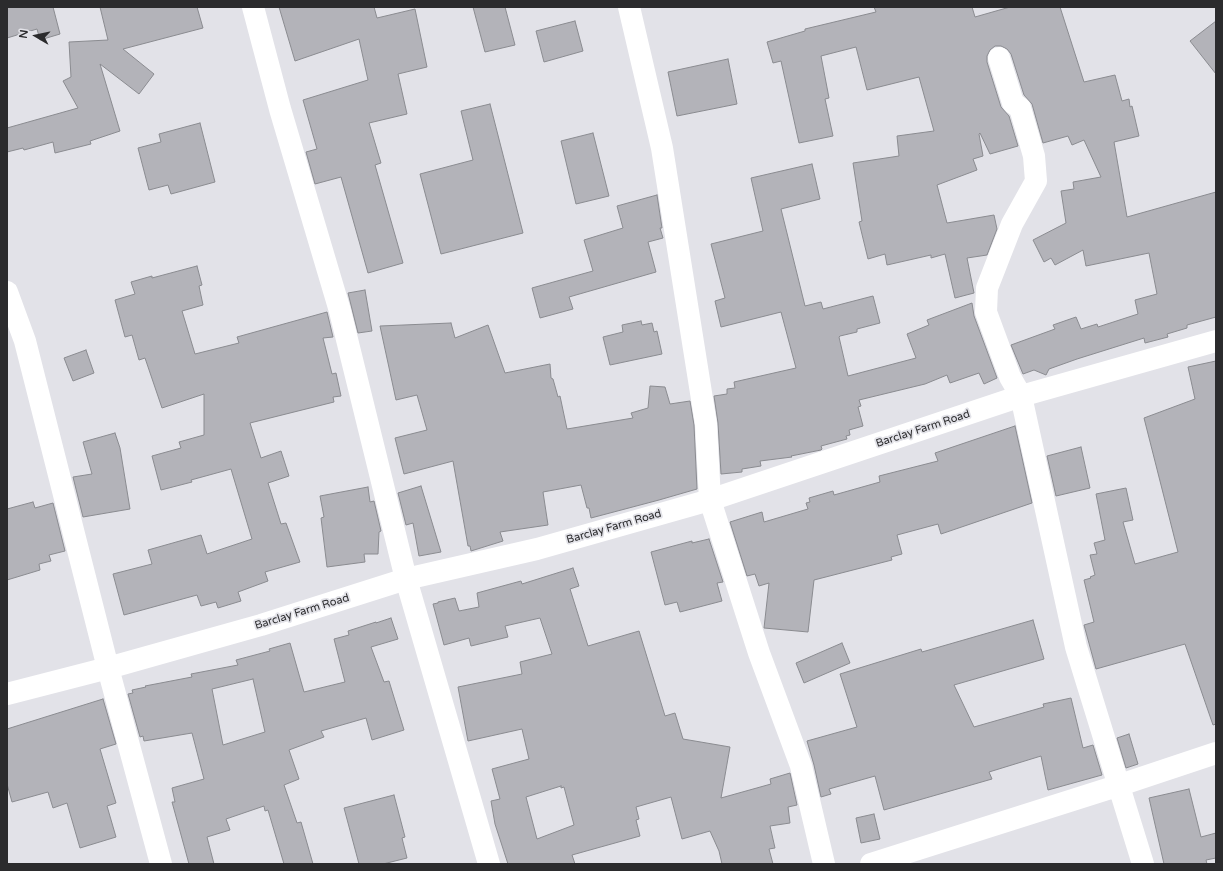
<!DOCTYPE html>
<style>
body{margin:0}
#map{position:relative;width:1223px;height:871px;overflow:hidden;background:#e2e2e8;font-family:"Varela Round",sans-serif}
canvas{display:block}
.frame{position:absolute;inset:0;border:8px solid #2b2b2d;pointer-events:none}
.north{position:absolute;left:16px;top:16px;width:40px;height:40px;-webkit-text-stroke:3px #e2e2e8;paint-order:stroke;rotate:279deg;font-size:11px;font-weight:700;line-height:16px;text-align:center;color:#2b2b2d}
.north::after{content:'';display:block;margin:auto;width:14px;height:18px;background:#2b2b2d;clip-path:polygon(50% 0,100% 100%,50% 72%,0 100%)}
</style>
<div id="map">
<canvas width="1223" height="871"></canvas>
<div class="frame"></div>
<div class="north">N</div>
</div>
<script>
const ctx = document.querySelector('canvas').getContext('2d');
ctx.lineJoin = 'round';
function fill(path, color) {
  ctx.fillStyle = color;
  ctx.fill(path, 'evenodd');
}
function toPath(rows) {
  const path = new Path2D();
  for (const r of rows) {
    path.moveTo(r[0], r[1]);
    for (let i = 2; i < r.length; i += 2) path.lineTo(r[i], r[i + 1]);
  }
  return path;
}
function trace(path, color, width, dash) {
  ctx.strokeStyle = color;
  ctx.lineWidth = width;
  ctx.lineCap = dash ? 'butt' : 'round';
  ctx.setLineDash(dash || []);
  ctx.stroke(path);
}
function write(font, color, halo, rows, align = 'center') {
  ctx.font = font + ' "Varela Round",sans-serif';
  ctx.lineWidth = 3.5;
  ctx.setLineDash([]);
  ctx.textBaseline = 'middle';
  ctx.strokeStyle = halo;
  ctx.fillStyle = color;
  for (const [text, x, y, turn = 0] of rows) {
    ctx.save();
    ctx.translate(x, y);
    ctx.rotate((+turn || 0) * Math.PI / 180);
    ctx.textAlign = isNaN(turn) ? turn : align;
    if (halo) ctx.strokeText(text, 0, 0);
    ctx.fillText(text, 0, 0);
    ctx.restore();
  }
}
const building = toPath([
 [7,7,53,7,60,34,40,40,37,29,7,38,7,7],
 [100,7,197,7,203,28,123,49,154,74,139,94,100,64,120,131,90,141,91,144,55,153,53,142,24,150,23,148,7,152,7,128,78,108,63,81,71,77,69,42,108,40,100,7],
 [279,7,374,7,377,18,415,9,427,67,398,74,407,114,369,123,381,163,375,165,403,263,368,273,341,177,315,184,306,152,317,149,303,100,368,80,359,39,295,61,279,7],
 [473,7,505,7,515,45,485,52,473,7],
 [874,7,972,7,975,17,1010,7,1060,7,1084,82,1115,75,1122,101,1129,99,1130,107,1132,106,1139,136,1114,142,1127,217,1216,192,1216,317,1187,325,1187,328,1167,334,1168,337,1145,343,1144,338,1077,359,1049,369,1046,375,1034,370,1023,374,1011,345,1055,329,1053,325,1076,317,1081,329,1097,324,1098,327,1138,314,1135,300,1157,294,1149,253,1086,266,1083,250,1055,265,1051,258,1044,262,1033,240,1066,223,1061,191,1074,189,1073,182,1101,177,1084,140,1072,145,1068,136,1043,143,1032,104,1024,95,1011,54,1007,49,1001,46,995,46,990,50,987,56,987,62,1001,107,1009,116,1018,146,990,154,980,133,979,134,983,156,973,159,977,170,937,185,947,223,994,215,997,229,987,255,967,258,974,293,955,298,945,254,931,258,931,255,887,265,885,254,868,259,859,222,862,221,853,163,899,156,897,136,934,131,919,77,867,90,856,47,821,56,829,98,825,99,833,136,799,143,781,61,773,63,767,42,805,31,805,29,876,12,874,7],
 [575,21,583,51,544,62,536,31,575,21],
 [1216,21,1216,74,1190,41,1216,21],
 [728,59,737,104,677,116,668,72,728,59],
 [490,104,523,233,441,254,420,174,473,160,461,111,490,104],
 [200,123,215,182,171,194,168,185,149,190,138,148,161,142,159,134,200,123],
 [593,133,609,196,576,204,561,141,593,133],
 [812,164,820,199,781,209,805,306,821,302,823,309,873,296,880,323,857,329,857,332,840,336,839,337,848,376,916,358,907,334,929,325,927,320,972,303,974,316,997,378,984,384,979,373,950,383,947,375,925,384,859,400,861,406,858,407,863,426,849,430,850,435,846,436,847,439,821,446,822,449,821,450,791,456,792,457,760,461,761,466,742,469,742,472,721,474,718,423,714,396,727,394,727,389,735,388,734,382,796,368,781,312,721,327,715,301,725,298,711,244,763,231,751,178,812,164],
 [657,195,662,228,660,228,663,238,648,242,656,272,569,297,573,309,540,318,532,288,593,271,584,240,623,228,617,206,657,195],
 [197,266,202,285,199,286,203,305,182,311,195,354,239,343,237,337,327,312,333,337,323,338,332,374,336,373,341,396,333,397,334,402,250,423,261,458,281,451,289,476,268,483,281,524,286,523,300,562,265,572,268,581,238,592,241,601,218,608,216,602,201,606,197,595,124,615,113,574,152,564,148,550,201,535,207,554,252,539,231,469,191,480,192,482,161,490,152,456,181,448,179,442,204,435,204,394,162,408,145,358,139,360,132,335,125,337,115,300,135,294,131,282,152,276,152,278,197,266],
 [365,290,372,331,358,333,348,293,365,290],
 [641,321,642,325,652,323,654,332,657,331,662,354,610,365,603,337,623,332,622,325,641,321],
 [451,323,455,338,488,325,505,373,550,364,551,378,553,379,558,397,560,396,567,429,633,418,631,413,648,408,650,386,665,387,670,404,690,401,694,425,697,489,659,500,591,518,589,508,587,508,581,485,543,492,548,525,500,532,503,541,471,551,470,546,468,546,453,461,404,474,395,438,427,430,417,395,396,400,380,326,451,323],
 [86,350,94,373,73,381,64,358,86,350],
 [1216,361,1216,724,1213,725,1185,644,1096,669,1084,625,1094,622,1084,580,1091,578,1090,577,1095,575,1090,555,1097,554,1094,543,1105,540,1096,494,1126,488,1133,520,1123,522,1135,564,1178,552,1144,418,1195,399,1188,367,1216,361],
 [1015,426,1032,503,941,534,938,524,897,535,902,554,891,557,892,560,814,580,808,632,764,628,769,583,759,586,755,574,747,576,730,522,762,512,764,522,808,509,806,503,810,502,809,498,833,491,834,495,880,482,879,476,938,461,935,453,1015,426],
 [115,433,120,448,130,509,83,517,73,477,92,474,83,442,115,433],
 [1081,447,1090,488,1056,496,1047,456,1081,447],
 [421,486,441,552,419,556,413,523,406,525,398,493,421,486],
 [368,487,370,502,374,501,381,531,379,532,378,554,364,554,365,562,327,567,321,518,324,517,320,496,368,487],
 [33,502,35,508,53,503,65,551,49,555,51,561,39,564,40,570,7,580,7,509,33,502],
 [709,539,723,582,717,583,722,601,680,612,677,602,665,605,651,552,692,541,692,543,709,539],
 [573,568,579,586,570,589,588,646,639,631,665,716,675,713,683,739,730,747,721,798,771,784,770,779,790,773,797,805,788,807,790,823,770,826,775,848,769,849,773,864,722,864,719,851,710,831,682,839,671,797,636,807,639,819,636,820,640,836,572,855,575,864,508,864,495,824,491,801,500,799,492,769,529,759,522,729,468,741,458,687,522,674,520,662,552,654,540,618,505,626,508,637,471,646,469,638,444,645,433,604,438,603,438,602,455,598,459,611,479,607,477,593,521,581,522,584,573,568],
 [561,786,561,788,564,787,574,825,537,839,526,797,561,786],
 [391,618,398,639,371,647,384,682,389,681,404,730,372,740,366,718,321,731,324,737,289,750,299,779,284,785,297,823,301,822,313,864,284,864,268,810,265,811,264,806,226,819,230,830,207,837,214,864,189,864,172,802,175,802,172,788,204,779,192,733,144,741,143,736,140,737,128,694,133,693,132,690,146,687,145,686,192,677,191,674,238,665,236,660,270,651,269,649,290,643,304,692,345,682,334,639,349,635,348,631,376,622,376,623,391,618],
 [253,679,265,732,223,745,212,689,253,679],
 [1033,620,1044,659,954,685,974,727,1044,707,1043,704,1071,698,1083,748,1093,745,1102,775,1048,790,1041,756,989,772,992,779,884,810,875,776,829,789,831,794,821,797,814,765,807,741,857,727,840,674,921,649,922,652,1033,620],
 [842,643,850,663,804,683,796,663,842,643],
 [103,699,116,744,100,749,116,803,107,806,116,837,80,848,67,803,53,808,48,792,12,802,7,784,7,729,103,699],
 [1129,734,1138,764,1126,768,1117,738,1129,734],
 [1189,789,1201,837,1216,833,1216,858,1206,860,1207,864,1164,864,1149,798,1189,789],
 [394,795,405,837,402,838,407,858,383,864,359,864,344,808,394,795],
 [874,814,880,839,861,843,856,818,874,814]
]);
fill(building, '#b3b3b9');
trace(building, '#8a8b90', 1);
trace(toPath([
 [253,7,280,109,340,311,406,579,489,864],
 [629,7,662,148,706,424,710,500,759,653,801,766,824,864],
 [999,58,1013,103,1020,108,1034,156,1036,181,1012,224,987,288,986,312,1010,377,1021,396,1076,647,1143,864],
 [7,292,25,341,108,668,161,864],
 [871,864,1120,785,1216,753]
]), '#fff', 22);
trace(toPath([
 [7,694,108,668,261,625,406,579,537,549,710,500,1021,396,1216,341]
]), '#fff', 22);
write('11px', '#2b2b2d', '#e2e2e8', [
 ["Barclay Farm Road",923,429,-18],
 ["Barclay Farm Road",614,527,-16],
 ["Barclay Farm Road",302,612,-17]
]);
</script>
